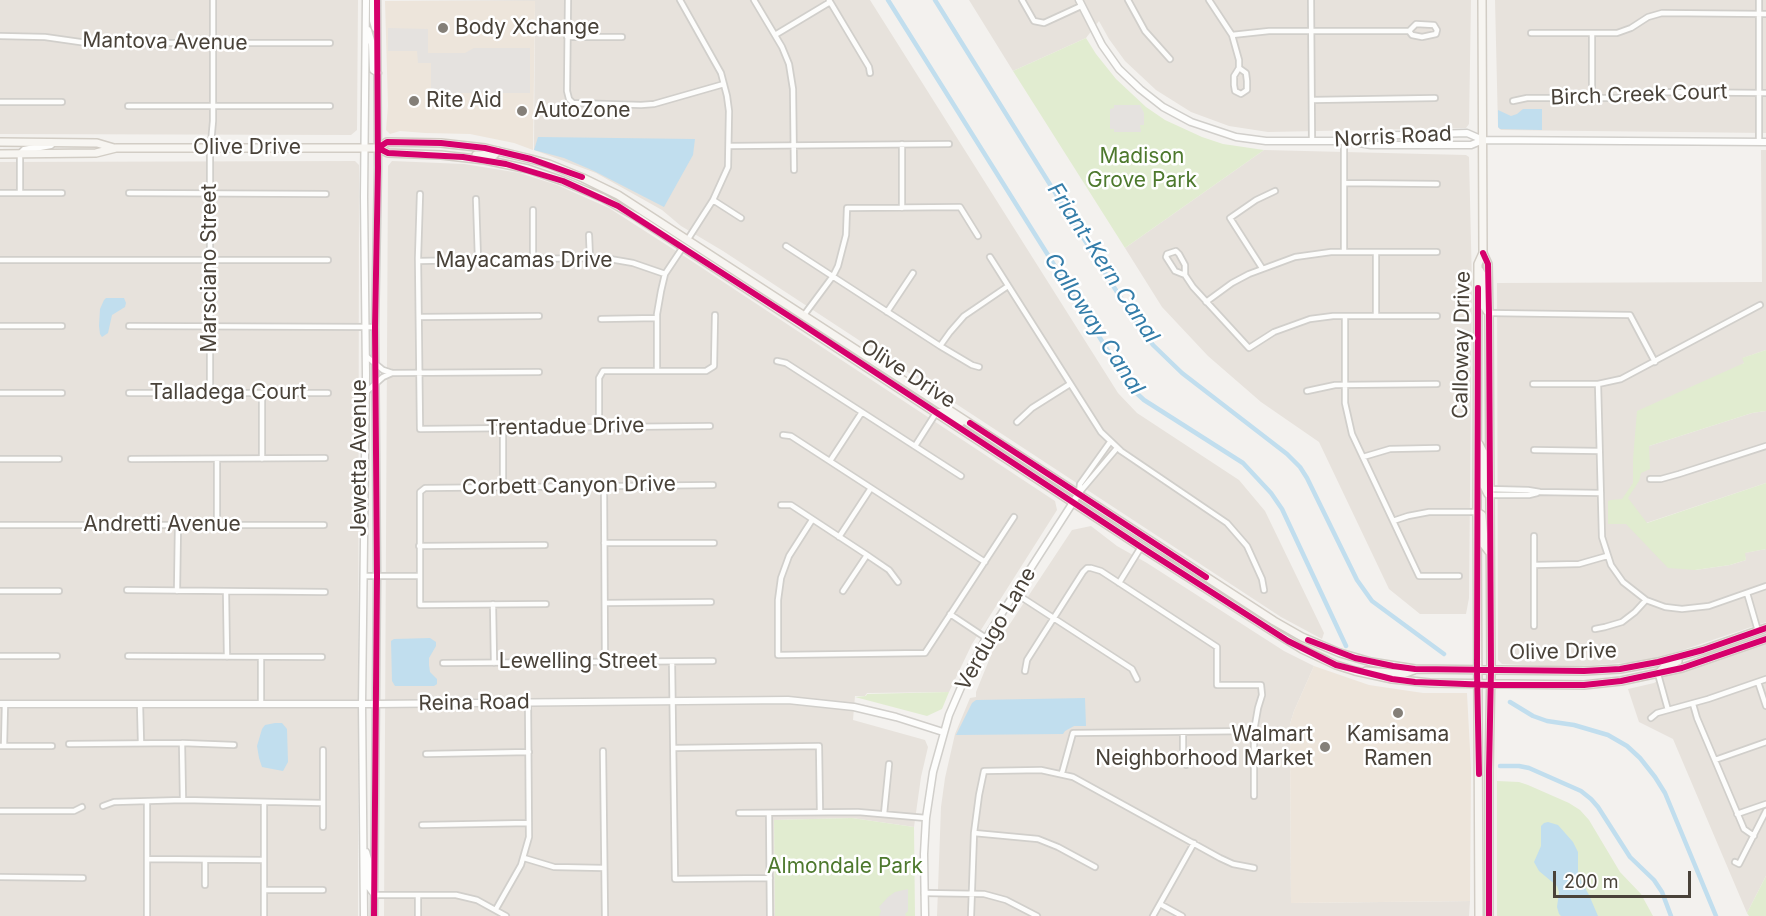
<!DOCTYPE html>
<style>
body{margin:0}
#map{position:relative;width:1766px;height:916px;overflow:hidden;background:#f3f1ee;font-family:Inter,sans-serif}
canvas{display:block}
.scale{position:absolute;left:1553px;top:871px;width:138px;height:27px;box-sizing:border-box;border:3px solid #494239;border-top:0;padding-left:8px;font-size:18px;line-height:21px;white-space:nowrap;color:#494239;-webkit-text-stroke:4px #fff;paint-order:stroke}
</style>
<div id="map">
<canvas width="1766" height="916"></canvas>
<div class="scale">200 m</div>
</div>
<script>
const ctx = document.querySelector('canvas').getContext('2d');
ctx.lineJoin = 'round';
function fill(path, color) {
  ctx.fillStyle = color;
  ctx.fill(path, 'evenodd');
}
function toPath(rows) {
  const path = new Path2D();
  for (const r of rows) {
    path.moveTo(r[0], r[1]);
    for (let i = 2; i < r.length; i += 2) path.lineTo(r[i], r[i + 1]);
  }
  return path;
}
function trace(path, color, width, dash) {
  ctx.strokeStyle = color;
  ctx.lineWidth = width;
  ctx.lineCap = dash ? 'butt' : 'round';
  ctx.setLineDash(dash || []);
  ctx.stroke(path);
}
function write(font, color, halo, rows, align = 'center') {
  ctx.font = font + ' Inter,sans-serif';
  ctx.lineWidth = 5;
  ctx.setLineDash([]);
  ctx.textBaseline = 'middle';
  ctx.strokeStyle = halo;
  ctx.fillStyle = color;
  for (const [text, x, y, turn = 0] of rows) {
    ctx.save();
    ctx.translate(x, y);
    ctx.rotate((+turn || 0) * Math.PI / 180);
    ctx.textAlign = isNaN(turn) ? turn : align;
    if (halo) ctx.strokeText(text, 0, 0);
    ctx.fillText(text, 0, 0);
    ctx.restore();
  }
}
fill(toPath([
 [0,0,358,0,357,130,351,135,0,134],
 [385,0,870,0,1118,393,1137,413,1239,480,1265,511,1324,633,1322,639,1281,617,723,251,681,226,662,210,596,173,534,150,535,1],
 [969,0,1471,0,1469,124,1466,128,1268,132,1229,126,1191,112,1156,90,1125,61,1109,39,1099,21,1086,38,1013,71],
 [1495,0,1766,0,1766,133,1501,130,1498,127],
 [1264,150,1466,155,1469,157,1472,285,1469,598,1466,614,1420,614,1389,589,1319,442,1261,402,1208,356,1162,307,1125,248],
 [1761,150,1766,150,1766,350,1743,358,1745,362,1649,446,1752,413,1766,411,1766,483,1646,523,1695,570,1730,565,1746,560,1744,553,1766,549,1766,622,1665,656,1634,662,1569,667,1502,664,1498,660,1497,283,1762,282],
 [355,161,359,165,358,916,0,916,0,162],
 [392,161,464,164,520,173,557,185,609,208,690,260,1055,501,1057,510,972,644,949,692,867,693,865,696,855,696,853,720,925,740,928,747,921,777,914,827,852,818,774,820,775,916,384,916,388,166],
 [1091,526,1117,546,1147,563,1284,651,1314,666,1294,711,1290,724,1291,903,1470,901,1469,916,937,916,941,807,945,778,955,734,970,698,976,697,976,692,994,648,1072,530],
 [1766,644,1766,876,1747,913,1673,739,1639,722,1628,689,1654,683,1665,676]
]), '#e7e2dc');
fill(toPath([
 [385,1,535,1,533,150,514,143,470,134,425,133,400,131,390,134,386,130,388,106],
 [1314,666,1369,685,1423,693,1467,693,1471,769,1470,901,1291,903,1290,724,1294,711]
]), '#ede5db');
fill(toPath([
 [1086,38,1096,54,1116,79,1146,107,1165,120,1202,137,1223,144,1264,150,1125,248,1013,71],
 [1766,350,1766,411,1752,413,1649,446,1650,469,1641,473,1639,481,1628,498,1647,523,1766,483,1766,549,1745,553,1746,560,1730,565,1695,570,1668,568,1626,524,1608,524,1608,501,1611,500,1622,499,1633,483,1633,459,1637,411,1744,363,1742,358],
 [1183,568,1293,638,1330,656,1329,658,1295,641,1182,569],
 [949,692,942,709,927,716,855,697,866,696,867,694],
 [1497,781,1519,782,1528,785,1569,803,1580,810,1589,820,1620,872,1641,894,1653,916,1497,916],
 [852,818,914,827,915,916,775,916,774,820],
 [1766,876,1766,916,1749,916,1747,913]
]), '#e1ecd0');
fill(toPath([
 [388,28,428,29,428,53,465,53,474,48,530,48,530,93,431,93,431,63,418,63,417,51,388,51],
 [1114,105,1140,105,1144,113,1144,125,1140,125,1141,132,1114,132,1114,129,1110,129,1110,109,1114,108],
 [908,889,908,911,905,914,906,916,879,916,881,911,879,907,888,897,895,892]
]), '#e5e2df');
fill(toPath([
 [1523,109,1542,109,1542,130,1500,129,1498,127,1498,110,1511,116,1517,114],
 [538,137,695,139,693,155,664,207,594,171,564,158,534,150],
 [106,298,124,298,126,303,125,307,112,315,108,333,102,337,100,334,99,326,100,309,104,300],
 [430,638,436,642,436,646,429,658,429,665,430,672,437,679,437,684,434,686,395,686,392,681,391,641,394,639],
 [1085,698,1086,726,1074,726,1065,731,1063,734,956,735,972,703,976,700],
 [275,723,282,723,287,729,288,762,283,771,262,767,259,758,257,746,262,729,265,725],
 [1548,822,1558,825,1573,842,1578,852,1578,875,1589,895,1598,916,1561,916,1559,914,1557,907,1559,892,1557,886,1539,871,1534,862,1541,846,1541,826,1544,823]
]), '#c1deee');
trace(toPath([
 [888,0,1132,389,1144,400,1243,463,1271,493,1282,509,1346,646],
 [935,0,1132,316,1153,345,1182,373,1287,454,1300,467,1307,478,1357,580,1372,601,1444,654],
 [1510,702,1533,716,1547,721,1574,725,1608,735,1627,746,1640,758,1655,777,1665,793,1716,916],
 [1500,766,1519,766,1529,768,1581,791,1591,799,1598,807,1630,857,1654,880,1662,892,1671,916]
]), '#c1deee', 4.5);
const minor = toPath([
 [568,0,567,91,569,99,573,103,641,105,654,104,724,84],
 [680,0,721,73,727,96,729,111,728,167,713,200,688,239],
 [754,0,782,47,789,64,793,89,794,170],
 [829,0,869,67,870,73],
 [1022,0,1034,21,1044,23,1081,6],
 [1128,0,1145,31,1170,59],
 [1209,0,1232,35,1239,60,1239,68,1234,76,1234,85,1235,91,1241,94,1247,90,1247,81,1246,73,1239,68],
 [1311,0,1312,141],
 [1759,0,1759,142],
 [1531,33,1617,33,1631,28,1648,17,1662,13,1766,14],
 [775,35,830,2],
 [1232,35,1269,31,1409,31,1412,35,1422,37,1436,34,1437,30,1434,25,1416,24,1409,31],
 [0,36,45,37,87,43,330,43],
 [567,37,622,37],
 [1592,98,1592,34],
 [1312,100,1435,98],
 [1513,101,1527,98,1625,98,1658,92,1766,93],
 [0,102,62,102],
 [128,106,330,106],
 [1344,141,1344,252],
 [902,144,902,208],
 [729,146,949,144],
 [20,154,20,193],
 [1344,183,1437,184],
 [0,193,62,193],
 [129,193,326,194],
 [420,194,418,258,420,429,710,426],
 [476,199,478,259],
 [713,200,741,218],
 [533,210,533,259],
 [589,235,590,258],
 [786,246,940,346,972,365,979,367],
 [1376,252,1376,316],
 [990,257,1101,432,1121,451,1227,523,1247,546,1262,579,1264,590],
 [0,260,328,260],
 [418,261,590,258,610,259,633,263,665,274],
 [1262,268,1230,218,1256,200,1275,191],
 [1185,275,1185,265,1179,254,1176,251,1167,254,1166,257,1175,271,1185,275,1193,287,1249,348,1274,332,1310,319,1333,316,1437,316],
 [1206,302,1232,283,1249,274,1295,257,1331,252,1437,252],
 [887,312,913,273],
 [1489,313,1630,315,1655,362],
 [804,315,833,276,838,266,846,235,847,208,960,207,978,236],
 [1345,316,1345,403,1352,434,1419,576,1459,576],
 [419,317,539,316],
 [601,319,657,318],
 [0,326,62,326],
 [129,326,375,327],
 [940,346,950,332,964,316,1008,286],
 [366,356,383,370,392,373,539,372],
 [777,361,786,363,961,476],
 [657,371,657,314,661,291,665,274,683,247],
 [1533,384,1598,384,1621,379,1760,305],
 [1598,384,1602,537,1611,565,1623,582,1646,600,1665,607,1682,609,1709,606,1766,586],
 [1307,391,1335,385,1437,384],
 [366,392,383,377,392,373],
 [0,393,62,393],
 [129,393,328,393],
 [210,393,210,154,213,121,213,0],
 [1017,422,1032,408,1070,384],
 [599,427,599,378,603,371,706,371,714,366,715,315],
 [783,435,791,436,985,562],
 [915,446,936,413],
 [1534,450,1599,451],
 [1363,457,1390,449,1437,448],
 [0,459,59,459],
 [131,459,325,458],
 [262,459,262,393],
 [830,461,862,412],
 [1650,479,1661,479,1679,474,1766,446],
 [604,486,605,662],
 [503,487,503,428],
 [1489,489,1528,490,1540,492,1601,493],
 [1079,493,1080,484,1110,442],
 [1079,493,1117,448],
 [1489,495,1529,495,1537,493],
 [781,505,791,505,867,555,889,570,898,582],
 [812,520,789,556,781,578,778,600,778,655,925,653,1014,517],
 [1393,521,1408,516,1429,512,1477,512],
 [0,525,324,525],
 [217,525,217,459],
 [1534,536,1534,626],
 [839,537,871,488],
 [604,543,714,543],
 [419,546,545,545],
 [1534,565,1579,564,1607,556],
 [365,576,419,576],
 [1119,583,1141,547],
 [127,590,325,592],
 [0,591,59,591],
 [177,591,178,525],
 [843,591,867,555],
 [226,592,227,657],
 [1015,593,1132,669,1137,679],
 [1747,593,1758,631],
 [605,603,711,602],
 [493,604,494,663],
 [546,604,420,605,420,492,425,488,713,485],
 [950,614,986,638],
 [1595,629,1605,627,1622,622,1635,612,1646,600],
 [0,656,57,656],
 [128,656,322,657],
 [672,662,675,879,770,878],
 [443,663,713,661],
 [1025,671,1027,660,1083,572,1087,568,1091,568,1101,571,1217,647,1217,685,1261,685,1262,695,1258,708,1254,731,1254,796],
 [1658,674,1668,710],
 [1758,682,1766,706],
 [140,704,141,743],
 [261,704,261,658],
 [1693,704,1697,718,1744,829,1754,836],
 [1651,718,1657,713,1708,699,1766,679],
 [1183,732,1183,755,1186,765],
 [182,743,183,800],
 [69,744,182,743,234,745],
 [0,746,52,746],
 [4,746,5,704],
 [674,748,819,746,820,812],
 [603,751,605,916],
 [426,754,529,752],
 [1715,760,1766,742],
 [1062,773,1073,733,1254,731],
 [147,802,147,916],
 [103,806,114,802,183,800,322,803],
 [0,811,74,811,82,807],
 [739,813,858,812,926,818],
 [769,813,770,916],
 [884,814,889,764],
 [1737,814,1766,804],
 [422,825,529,823],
 [323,827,323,750],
 [974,833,1038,839,1058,847,1095,867],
 [524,858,554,867,604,868],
 [147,859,264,860],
 [1735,862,1739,864,1766,811],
 [0,877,83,878],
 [205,885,205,860],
 [264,890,323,890],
 [924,893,984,894,1006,900,1037,916],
 [374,895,456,895,477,900,506,916],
 [418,895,418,916],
 [1160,904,1182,916],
 [496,909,521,865,529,837,528,702],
 [264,916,264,803],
 [971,916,974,833,979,795,984,771,1041,770,1073,777,1220,858,1233,864,1254,868],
 [1153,916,1194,843]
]);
const tertiary = toPath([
 [373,0,373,21,375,28],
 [1079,0,1102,45,1119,69,1140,89,1163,107,1191,122,1236,137,1266,141,1344,141,1369,136,1467,133,1483,140,1766,142],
 [368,30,372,44,373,70,378,73],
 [1348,141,1371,145,1471,145,1483,140],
 [20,154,24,150,51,145],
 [0,704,376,704,788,700,854,707,896,717,943,732],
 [366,852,368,859,369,887,374,894],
 [364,916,362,704,366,375,364,197,366,0],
 [374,916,377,576,375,327,378,168,377,0],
 [925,916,924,854,926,818,933,772,949,715,965,678,986,638,1079,493]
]);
const secondary = toPath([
 [0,142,97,143,114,148],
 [378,148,387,142,441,143,485,148,531,159,549,164,583,178,618,195,1274,621,1302,637,1340,653,1371,662,1415,669,1584,671,1620,669,1658,662,1703,650,1766,628],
 [0,154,96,153,116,148,378,148,388,153,441,155,485,160,528,169,563,181,603,198,637,217,1141,547,1274,632,1302,649,1336,665,1355,671,1392,679,1430,683,1584,685,1621,681,1682,668,1766,639],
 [476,155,494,155,498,151],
 [1483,253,1488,264,1489,313,1491,670,1489,771,1489,916],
 [1480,271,1483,277,1484,306,1487,311],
 [936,413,943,412,961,422],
 [1479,444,1483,452,1484,486,1488,494],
 [1477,512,1482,515,1484,545,1490,553],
 [1366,671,1403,674,1414,670],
 [1658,674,1664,667,1678,661],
 [1479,916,1477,512,1478,264,1483,253,1482,0]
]);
trace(minor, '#d1cfcb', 8);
trace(tertiary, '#d1cfcb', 9);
trace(secondary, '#d2cdc5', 10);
trace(minor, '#fdfdfc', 4.5);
trace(tertiary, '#fdfdfc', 6);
trace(secondary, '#f7f5f1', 7);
trace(toPath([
 [378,148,388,153,463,157,506,164,563,181,618,206,803,325,1141,547,1288,641,1336,665,1392,679,1415,682,1490,685,1584,685,1621,681,1682,668,1766,639],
 [378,148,387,142,441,143,485,148,531,159,582,177],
 [1483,253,1488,264,1489,313,1491,670,1489,771,1489,916],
 [1478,288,1477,670,1479,774],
 [970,423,1206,577],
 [1308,640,1355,658,1393,666,1415,669,1584,671,1620,669,1658,662,1703,650,1766,628],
 [374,916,377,576,375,327,378,168,377,0]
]), '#d6006c', 6);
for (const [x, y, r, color] of [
 [443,28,6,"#847f78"],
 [414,101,6,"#847f78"],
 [522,111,6,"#847f78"],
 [1398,713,6,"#847f78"],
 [1325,747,6,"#847f78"]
]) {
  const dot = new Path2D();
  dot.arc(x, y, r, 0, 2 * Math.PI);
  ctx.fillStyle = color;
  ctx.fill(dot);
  trace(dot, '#fff', 2);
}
write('21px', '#494239', '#fff', [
 ["Body Xchange",455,28],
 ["Rite Aid",426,101],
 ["AutoZone",534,111],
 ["Walmart",1313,735,"right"],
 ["Neighborhood Market",1313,759,"right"],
 ["Kamisama",1398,735,"center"],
 ["Ramen",1398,759,"center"]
], 'left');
write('21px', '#494239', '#fff', [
 ["Mantova Avenue",165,42,1],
 ["Birch Creek Court",1639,95,-2],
 ["Norris Road",1393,137,-3],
 ["Olive Drive",247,148],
 ["Mayacamas Drive",524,261],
 ["Marsciano Street",210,268,-90],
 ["Calloway Drive",1462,345,-89],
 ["Olive Drive",908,374,33],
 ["Talladega Court",228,393],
 ["Trentadue Drive",565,427,-1],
 ["Jewetta Avenue",360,458,-90],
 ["Corbett Canyon Drive",569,486,-1],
 ["Andretti Avenue",162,525],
 ["Verdugo Lane",996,629,-60],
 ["Olive Drive",1563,652,-1],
 ["Lewelling Street",578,662],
 ["Reina Road",474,703,-1]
]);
write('21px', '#4e792e', '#fff', [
 ["Madison",1142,157],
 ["Grove Park",1142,181],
 ["Almondale Park",845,867]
]);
write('italic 22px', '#347da9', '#fff', [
 ["Friant-Kern Canal",1103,263,57],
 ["Calloway Canal",1094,324,57]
]);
</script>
